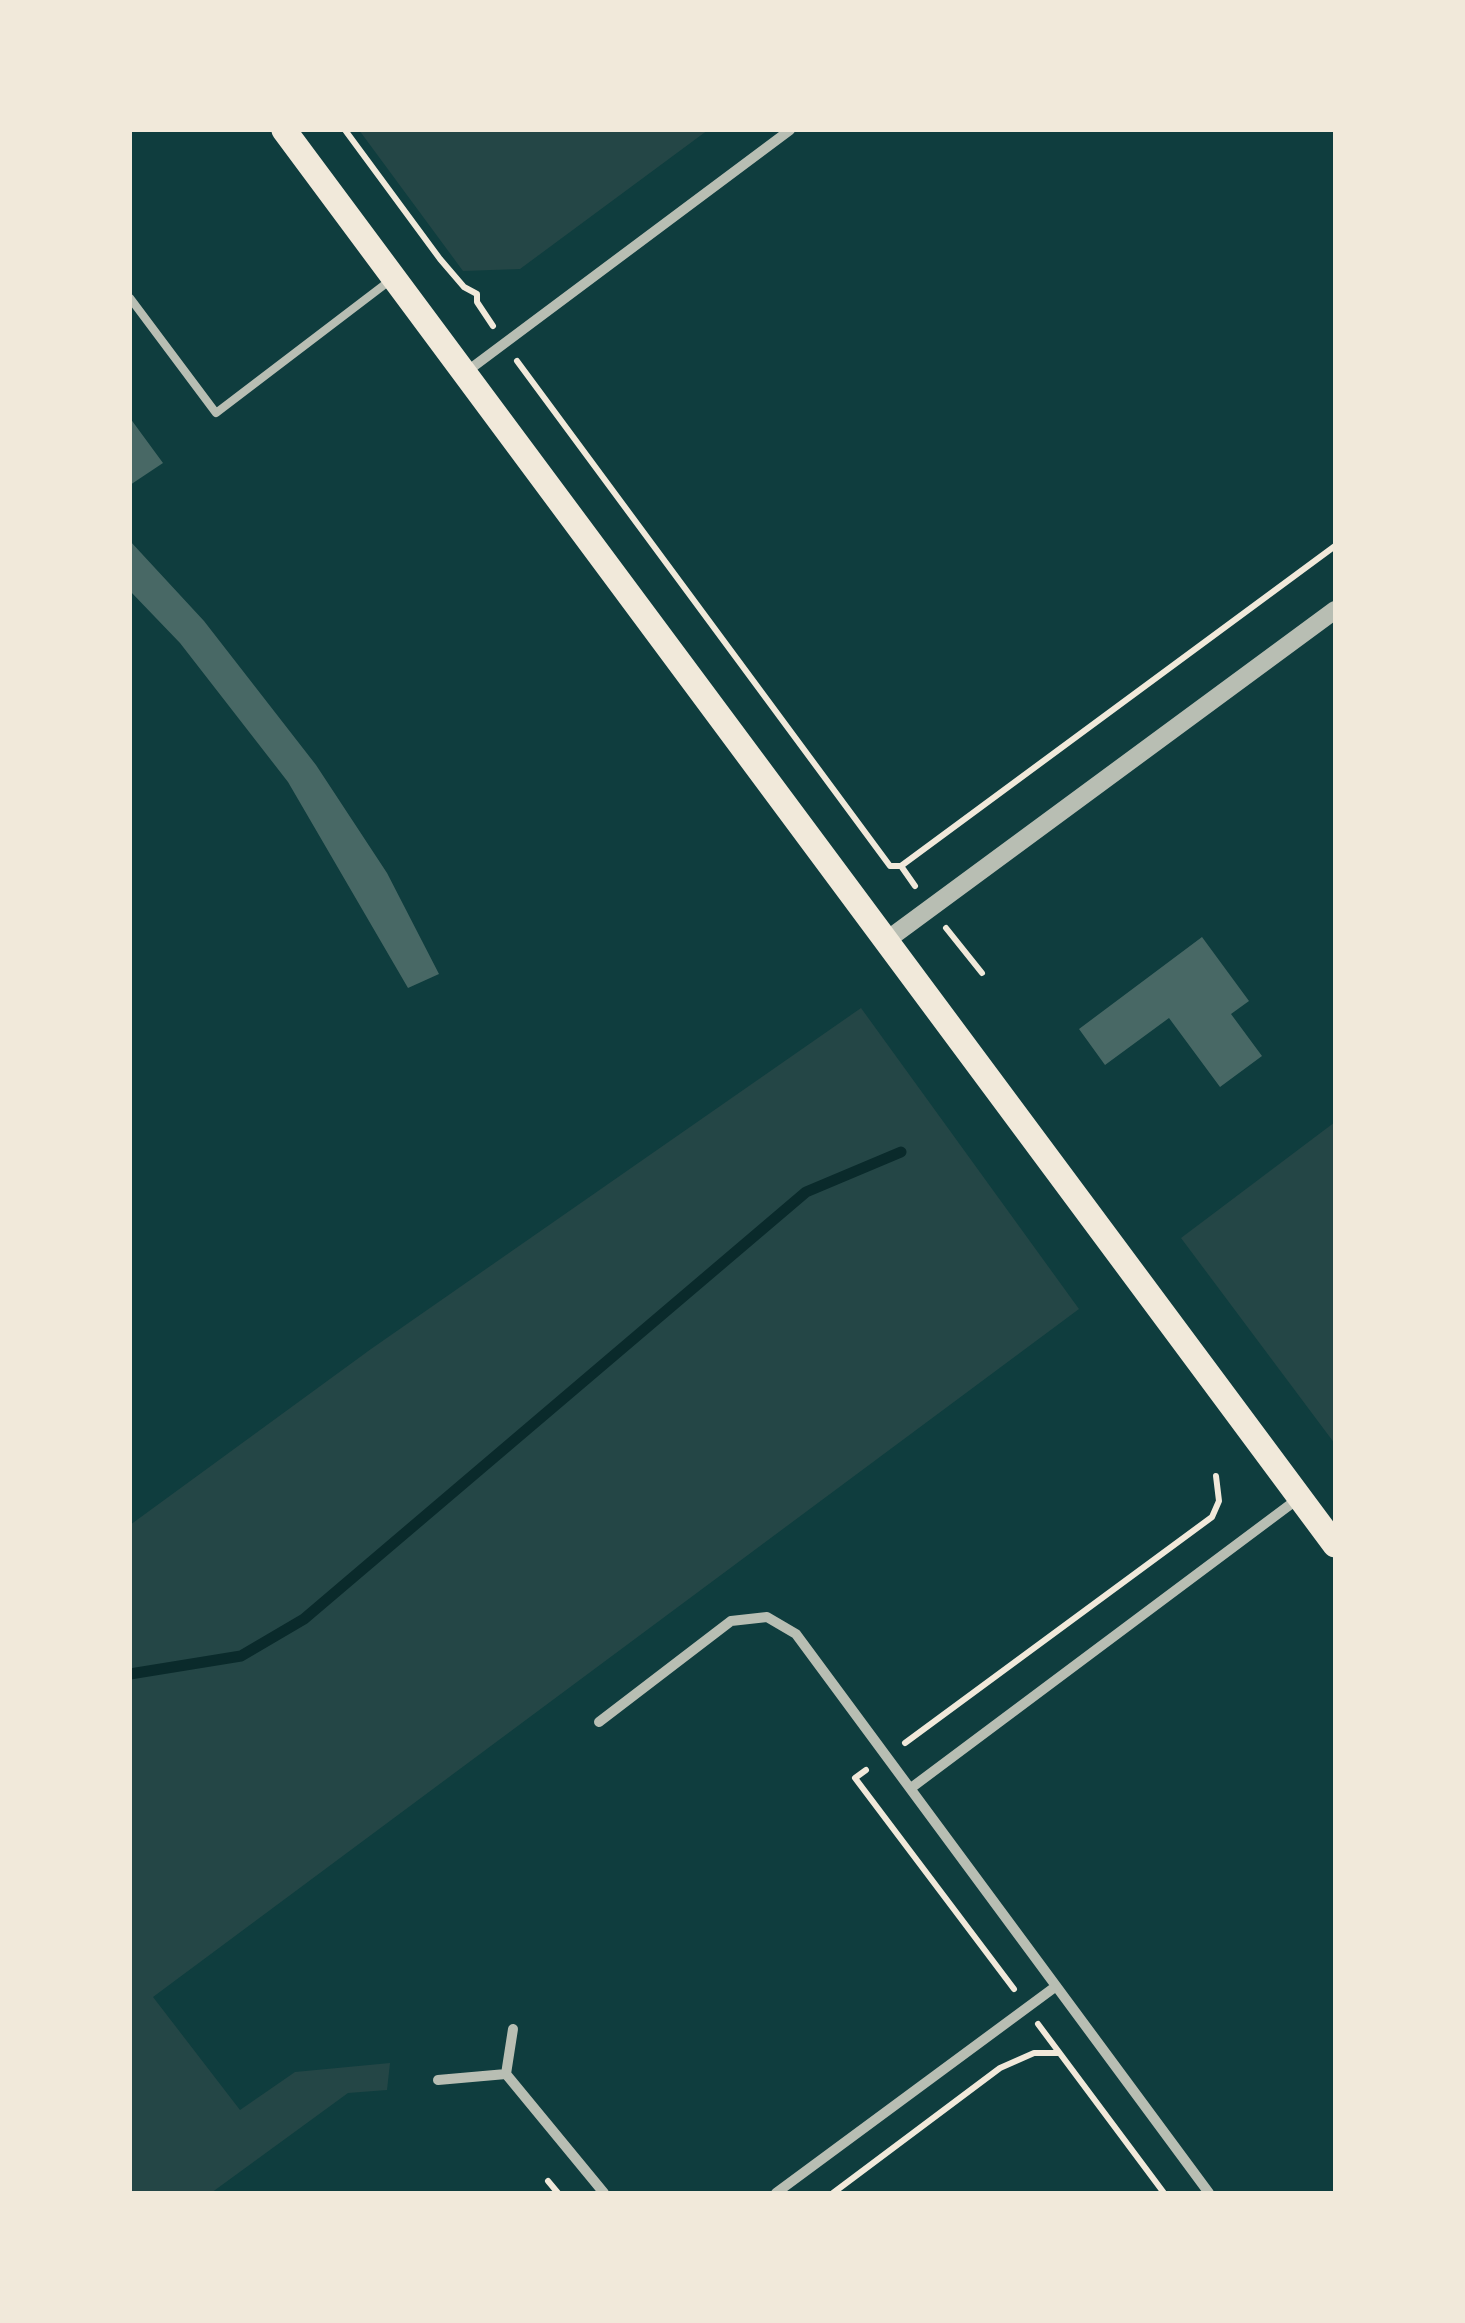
<!DOCTYPE html>
<style>
body{margin:0}
#map{position:relative;width:1465px;height:2323px;overflow:hidden;background:#0f3d3e;font-family:Ubuntu,sans-serif}
canvas{display:block}
.frame{position:absolute;inset:0;border:132px solid #f1e9da;pointer-events:none}
</style>
<div id="map">
<canvas width="1465" height="2323"></canvas>
<div class="frame"></div>
</div>
<script>
const ctx = document.querySelector('canvas').getContext('2d');
ctx.lineJoin = 'round';
function fill(path, color) {
  ctx.fillStyle = color;
  ctx.fill(path, 'evenodd');
}
function toPath(rows) {
  const path = new Path2D();
  for (const r of rows) {
    path.moveTo(r[0], r[1]);
    for (let i = 2; i < r.length; i += 2) path.lineTo(r[i], r[i + 1]);
  }
  return path;
}
function trace(path, color, width, dash) {
  ctx.strokeStyle = color;
  ctx.lineWidth = width;
  ctx.lineCap = dash ? 'butt' : 'round';
  ctx.setLineDash(dash || []);
  ctx.stroke(path);
}
fill(toPath([
 [359,130,708,130,520,269,463,271],
 [861,1008,1079,1309,153,1997,240,2110,295,2072,390,2063,387,2090,348,2093,211,2193,130,2193,130,1525,371,1349],
 [1335,1122,1335,1444,1181,1238]
]), '#244646');
trace(toPath([
 [130,1674,241,1656,304,1619,806,1192,901,1152]
]), '#0a2a2b', 11);
fill(toPath([
 [130,418,163,463,130,485],
 [130,541,204,621,316,765,387,873,439,974,408,988,288,782,180,643,130,591],
 [1202,937,1249,1001,1231,1014,1262,1056,1220,1087,1169,1018,1105,1065,1079,1029]
]), '#486865');
trace(toPath([
 [345,130,440,259,464,287,477,294,477,302,493,326],
 [517,361,890,866,901,866,1335,546],
 [901,866,915,886],
 [946,928,982,973],
 [905,1743,1212,1517,1219,1501,1216,1476],
 [866,1770,855,1778,1014,1989],
 [1038,2024,1164,2193],
 [548,2181,558,2193],
 [833,2193,1000,2068,1034,2053,1057,2053]
]), '#f1e9da', 6);
trace(toPath([
 [130,298,216,413,388,282]
]), '#b8beb3', 8);
trace(toPath([
 [466,372,790,130],
 [599,1722,731,1621,767,1617,796,1634,1209,2193],
 [911,1788,1299,1498],
 [506,2074,604,2193],
 [438,2080,506,2074,513,2029],
 [776,2193,1055,1987]
]), '#b8beb3', 10);
trace(toPath([
 [887,940,1335,610]
]), '#b8beb3', 18);
trace(toPath([
 [284,130,1335,1545]
]), '#f1e9da', 25);
</script>
